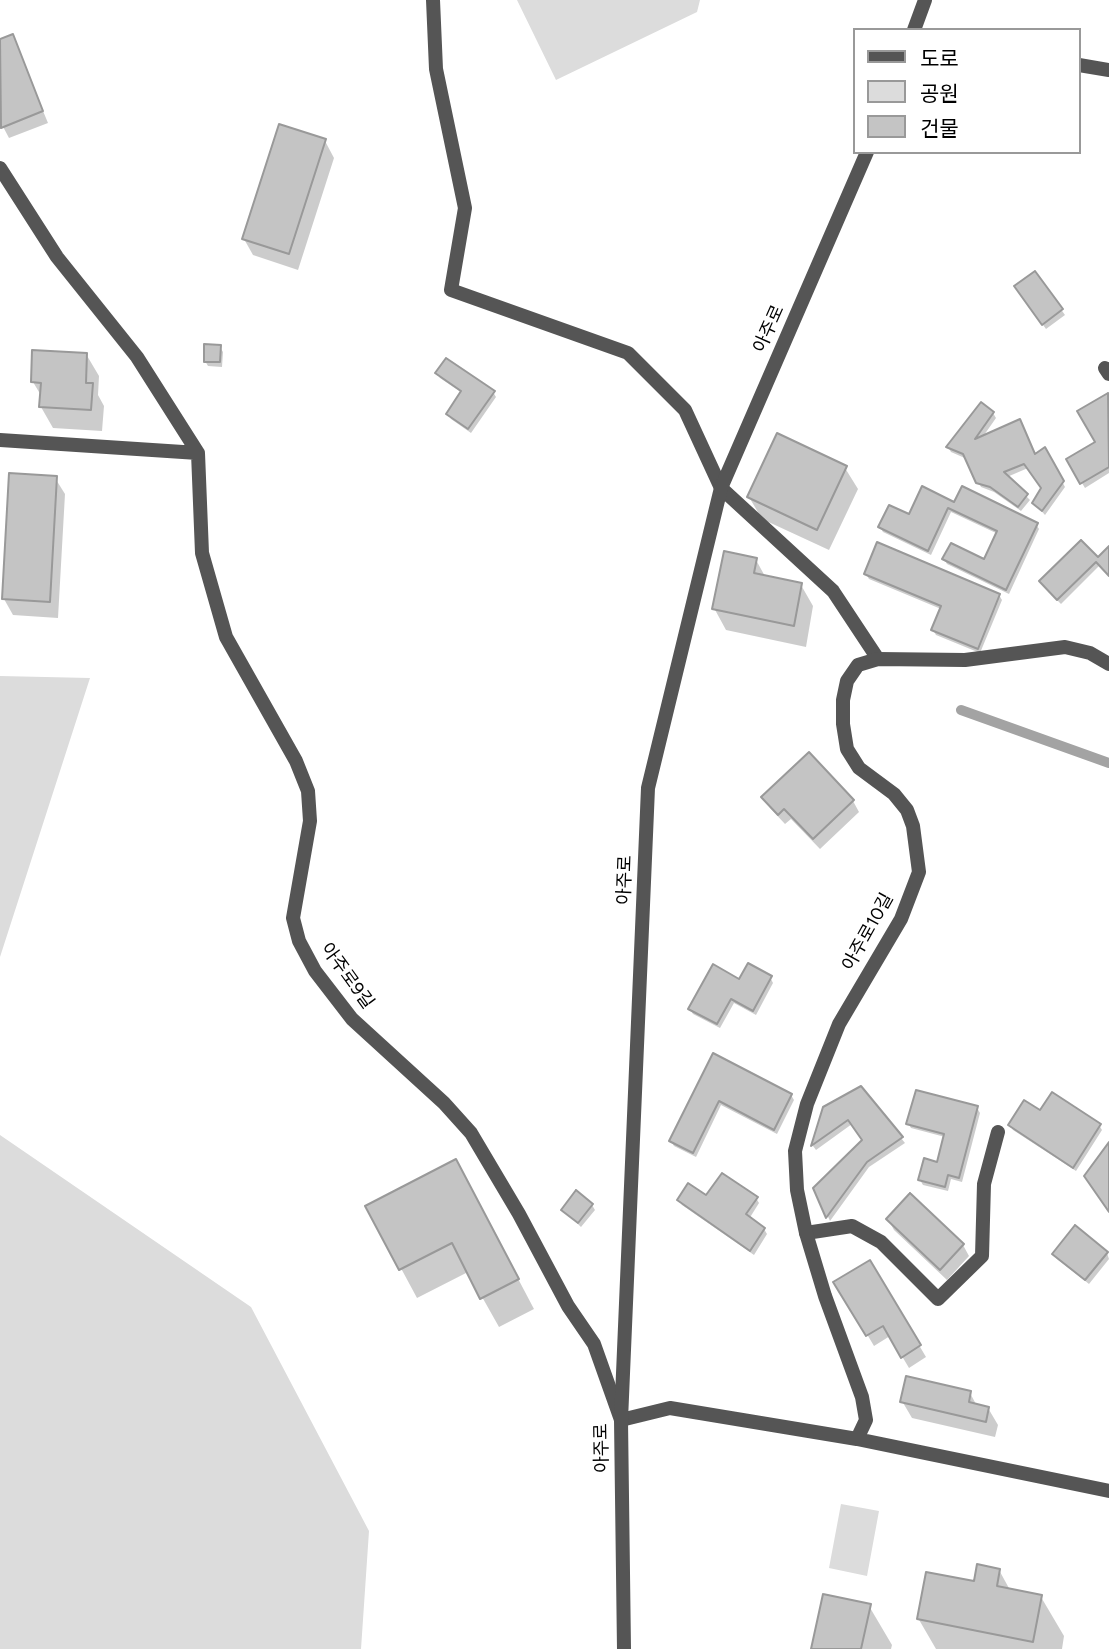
<!DOCTYPE html>
<meta charset="utf-8">
<style>
body{margin:0}
#map{position:relative;width:1109px;height:1649px;overflow:hidden;background:#fff;font-family:Figtree,"Noto Sans KR",sans-serif}
canvas{display:block}
.legend{position:absolute;left:853px;top:28px;width:228px;height:126px;box-sizing:border-box;background:#fff;border:2px solid #999;margin:0;padding:9px 12px;list-style:none;font-size:21px;color:#000}
.legend li{display:flex;align-items:center;gap:14px;height:35px}
.legend b{width:35px;border:2px solid #999}
</style>
<div id="map">
<canvas width="1109" height="1649"></canvas>
<ul class="legend">
<li><b style="height:9px;background:#555"></b>도로</li>
<li><b style="height:19px;background:#dcdcdc"></b>공원</li>
<li><b style="height:19px;background:#c4c4c4"></b>건물</li>
</ul>
</div>
<script>
const ctx = document.querySelector('canvas').getContext('2d');
ctx.lineJoin = 'round';
function fill(path, color) {
  ctx.fillStyle = color;
  ctx.fill(path, 'evenodd');
}
function toPath(rows) {
  const path = new Path2D();
  for (const r of rows) {
    path.moveTo(r[0], r[1]);
    for (let i = 2; i < r.length; i += 2) path.lineTo(r[i], r[i + 1]);
  }
  return path;
}
function trace(path, color, width, dash) {
  ctx.strokeStyle = color;
  ctx.lineWidth = width;
  ctx.lineCap = dash ? 'butt' : 'round';
  ctx.setLineDash(dash || []);
  ctx.stroke(path);
}
function write(font, color, halo, rows, align = 'center') {
  ctx.font = font + ' Figtree,"Noto Sans KR",sans-serif';
  ctx.lineWidth = 6;
  ctx.setLineDash([]);
  ctx.textBaseline = 'middle';
  ctx.strokeStyle = halo;
  ctx.fillStyle = color;
  for (const [text, x, y, turn = 0] of rows) {
    ctx.save();
    ctx.translate(x, y);
    ctx.rotate((+turn || 0) * Math.PI / 180);
    ctx.textAlign = isNaN(turn) ? turn : align;
    if (halo) ctx.strokeText(text, 0, 0);
    ctx.fillText(text, 0, 0);
    ctx.restore();
  }
}
fill(toPath([
 [517,0,700,0,697,12,556,80],
 [0,676,90,678,0,957],
 [0,1135,251,1307,369,1531,361,1649,0,1649],
 [841,1504,879,1511,867,1576,829,1568]
]), '#dcdcdc');
fill(toPath([
 [12,36,48,123,9,138,0,121,0,41],
 [325,141,334,158,298,270,253,255,244,239],
 [1035,273,1065,315,1046,329,1019,292],
 [220,347,223,352,222,367,208,366,205,361],
 [86,354,99,376,98,395,104,406,102,431,53,428,41,407,42,397,33,382],
 [437,373,493,392,496,397,471,433,451,419,448,414,462,393,440,378],
 [1107,396,1109,399,1109,473,1085,488,1068,460,1097,443],
 [993,413,996,418,982,438,1035,456,1045,450,1065,487,1045,515,1034,503,1043,489,1028,468,1007,477,1030,500,1021,511,994,492,981,487,967,459,951,452,948,447],
 [845,468,858,489,829,550,762,519,749,497],
 [55,478,65,494,58,618,13,615,4,599],
 [955,505,1036,524,1039,529,1009,594,947,564,944,559,985,561,998,534,951,512,931,555,883,532,880,527,910,516],
 [1109,549,1109,576,1099,566,1061,604,1044,587,1098,560],
 [756,560,766,578,801,585,813,606,806,647,726,630,714,608],
 [866,574,999,595,1002,600,980,653,936,635,933,630,941,609,869,579],
 [764,797,853,801,859,812,820,849,791,819,785,824,770,808],
 [770,977,773,983,756,1015,734,1003,720,1028,693,1014,690,1009,740,981],
 [713,1055,791,1095,794,1100,777,1134,721,1105,696,1157,674,1146,671,1141],
 [861,1088,905,1143,869,1167,830,1221,815,1188,864,1141,852,1124,816,1150,813,1146,825,1109],
 [977,1108,980,1113,962,1182,951,1179,948,1191,923,1185,920,1180,938,1164,945,1137,911,1128,908,1123],
 [1041,1113,1099,1125,1102,1130,1076,1171,1013,1130,1010,1125],
 [456,1161,534,1309,499,1327,468,1272,417,1298,368,1207],
 [706,1198,756,1198,759,1203,749,1219,764,1229,767,1234,754,1255,682,1205,679,1200],
 [592,1205,595,1210,581,1227,563,1210],
 [888,1219,963,1245,969,1256,947,1280,894,1230],
 [1107,1253,1109,1259,1089,1284,1057,1259,1054,1254],
 [870,1262,926,1357,909,1368,890,1336,874,1346,836,1282],
 [970,1393,977,1406,988,1408,998,1425,995,1437,912,1418,902,1401],
 [999,1570,1010,1590,1041,1597,1064,1636,1062,1649,936,1649,918,1618],
 [869,1606,892,1645,891,1649,813,1649]
]), '#0003');
trace(toPath([
 [961,710,1109,763]
]), '#a3a3a3', 10);
const building = toPath([
 [13,34,43,111,1,128,0,39,13,34],
 [279,124,326,139,289,254,242,239,279,124],
 [1035,271,1063,309,1042,325,1014,286,1035,271],
 [204,344,221,345,220,362,204,362,204,344],
 [32,350,87,353,86,383,93,383,91,410,39,407,41,383,31,382,32,350],
 [446,358,495,391,468,429,446,414,461,391,435,373,446,358],
 [1108,393,1109,467,1080,484,1066,459,1095,442,1077,411,1108,393],
 [981,402,994,412,975,439,1020,419,1035,454,1045,447,1064,481,1042,511,1032,503,1041,488,1024,464,1004,472,1028,494,1018,507,990,487,976,483,963,454,946,447,981,402],
 [777,433,847,466,817,530,747,497,777,433],
 [9,473,57,476,50,602,2,599,9,473],
 [922,486,954,502,962,486,1038,523,1006,590,942,559,951,543,984,559,997,531,948,508,928,551,878,527,889,505,909,514,922,486],
 [1081,540,1098,557,1109,546,1109,576,1096,562,1057,600,1039,581,1081,540],
 [877,542,1000,594,978,649,931,630,941,606,864,574,877,542],
 [724,551,757,558,754,573,802,583,794,626,712,609,724,551],
 [809,752,854,800,813,839,784,809,778,815,761,797,809,752],
 [748,963,772,976,753,1011,731,999,717,1024,688,1009,713,964,739,979,748,963],
 [713,1053,792,1094,774,1130,719,1101,693,1153,669,1141,713,1053],
 [861,1086,903,1137,867,1162,826,1218,813,1188,862,1140,848,1120,811,1146,823,1107,861,1086],
 [916,1090,978,1106,959,1178,948,1175,945,1187,918,1180,924,1158,937,1162,944,1134,906,1124,916,1090],
 [1052,1092,1101,1124,1073,1168,1008,1125,1024,1100,1040,1110,1052,1092],
 [1109,1142,1109,1212,1084,1176,1109,1142],
 [456,1159,519,1279,480,1299,452,1243,399,1270,365,1206,456,1159],
 [722,1173,758,1197,746,1214,765,1228,750,1251,677,1200,688,1183,706,1195,722,1173],
 [576,1190,593,1204,578,1223,561,1210,576,1190],
 [910,1193,964,1244,940,1270,886,1219,910,1193],
 [1075,1225,1108,1252,1085,1280,1052,1254,1075,1225],
 [870,1260,921,1345,901,1358,883,1326,866,1336,833,1282,870,1260],
 [906,1376,971,1391,969,1402,989,1407,986,1422,900,1402,906,1376],
 [977,1564,1000,1569,997,1586,1042,1595,1033,1642,917,1619,926,1572,974,1581,977,1564],
 [823,1594,871,1604,861,1649,811,1649,823,1594]
]);
fill(building, '#c4c4c4');
trace(building, '#999', 2);
trace(toPath([
 [433,0,436,69,465,208,451,290,628,353,685,410,721,488,833,591,878,659],
 [1105,368,1109,374],
 [806,1233,852,1226,881,1242,938,1299,982,1256,984,1184,998,1132]
]), '#555', 14);
trace(toPath([
 [0,168,57,257,137,357,198,453],
 [0,440,198,453],
 [198,453,202,553,226,637,296,761,308,791,310,821,293,918,299,941,315,971,352,1019,444,1103,471,1133,519,1214,568,1306,594,1344,621,1420,670,1408,857,1439,1109,1491],
 [857,1439,866,1420,862,1397,825,1296,806,1233,797,1190,795,1151,807,1104,839,1024,901,919,919,872,913,826,907,810,894,794,859,768,847,749,843,724,843,700,847,681,858,665,878,659,965,660,1065,647,1090,653,1109,664]
]), '#555', 14);
trace(toPath([
 [914,30,925,0],
 [1079,65,1109,70],
 [624,1649,621,1420,648,788,721,488,867,152]
]), '#555', 14);
write('18px', '#000', '#fff', [
 ["아주로",769,329,-66],
 ["아주로",625,880,-88],
 ["아주로10길",868,932,-61],
 ["아주로9길",347,976,54],
 ["아주로",602,1448,-91]
]);
</script>
